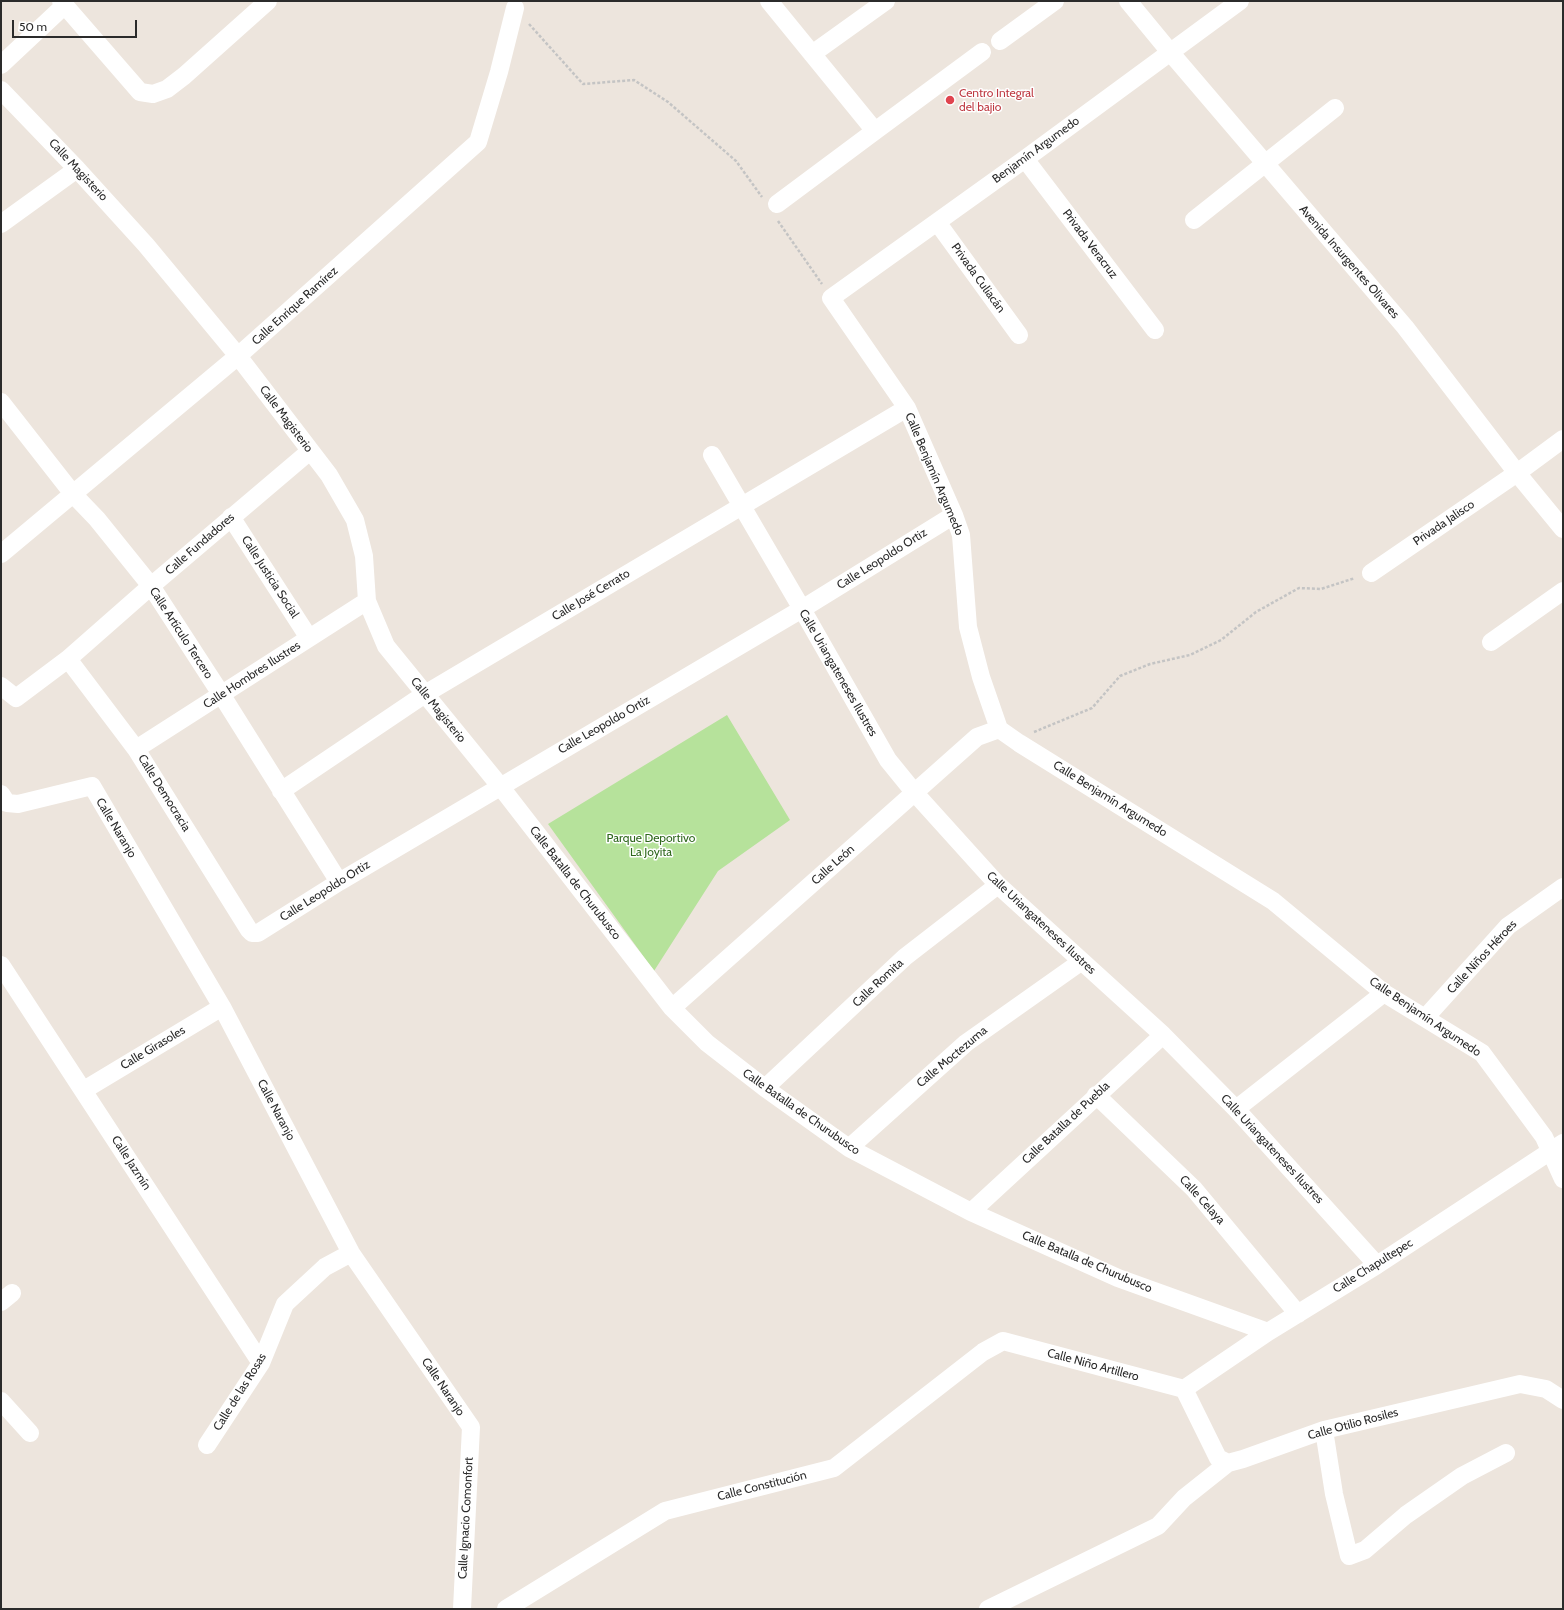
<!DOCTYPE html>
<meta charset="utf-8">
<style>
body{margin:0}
#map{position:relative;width:1564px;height:1610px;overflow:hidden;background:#ede5dd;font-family:Cabin,sans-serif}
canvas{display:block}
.frame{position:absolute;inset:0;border:2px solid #2b2b2b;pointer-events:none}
.scale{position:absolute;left:12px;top:20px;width:125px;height:18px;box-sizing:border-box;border:2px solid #2b2b2b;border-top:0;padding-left:5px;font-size:12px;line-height:14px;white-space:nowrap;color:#2b2b2b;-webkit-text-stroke:3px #fff;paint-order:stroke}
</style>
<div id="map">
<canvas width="1564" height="1610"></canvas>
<div class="frame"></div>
<div class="scale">50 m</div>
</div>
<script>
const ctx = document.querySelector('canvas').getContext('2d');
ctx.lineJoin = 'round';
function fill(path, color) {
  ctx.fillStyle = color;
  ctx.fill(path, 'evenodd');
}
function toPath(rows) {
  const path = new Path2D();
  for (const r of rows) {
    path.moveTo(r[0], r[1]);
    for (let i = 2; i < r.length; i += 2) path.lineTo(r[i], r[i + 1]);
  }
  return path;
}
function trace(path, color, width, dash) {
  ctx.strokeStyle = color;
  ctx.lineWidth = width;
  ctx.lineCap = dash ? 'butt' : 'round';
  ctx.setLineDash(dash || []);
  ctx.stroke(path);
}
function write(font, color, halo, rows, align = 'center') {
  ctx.font = font + ' Cabin,sans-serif';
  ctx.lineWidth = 3;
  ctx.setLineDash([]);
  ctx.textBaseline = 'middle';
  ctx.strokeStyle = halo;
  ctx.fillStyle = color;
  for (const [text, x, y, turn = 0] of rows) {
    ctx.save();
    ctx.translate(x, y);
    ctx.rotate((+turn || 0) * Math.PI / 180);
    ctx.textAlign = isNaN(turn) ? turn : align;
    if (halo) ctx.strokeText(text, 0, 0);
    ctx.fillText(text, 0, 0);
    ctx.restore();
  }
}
fill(toPath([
 [727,715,790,820,718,871,654,971,548,824]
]), '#b6e29b');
trace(toPath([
 [529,24,583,84,634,80,668,102,736,161,762,197],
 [778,221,822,284],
 [1034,732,1092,708,1120,676,1150,664,1190,655,1221,640,1256,612,1299,588,1321,589,1355,578]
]), '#c4c4c4', 2.5, [3, 2]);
trace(toPath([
 [61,1,140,92,153,94,167,89,184,76,268,1],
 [769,1,875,131,982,52],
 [1128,1,1170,52,1405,327,1517,473,1563,529],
 [1240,1,1025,159,831,298,907,408,954,515,961,535,968,627,981,677,999,729,1019,743,1273,901,1384,993,1482,1053,1544,1137,1563,1179],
 [1000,41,1055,1],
 [812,54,886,1],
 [1,65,65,5],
 [1,90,77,169,146,245,238,356,329,475,355,520,364,556,367,601,386,646,500,786,672,1008,707,1043,765,1088,849,1148,971,1212,1118,1278,1268,1332],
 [1025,159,1155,330],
 [777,204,875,131],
 [1194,220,1335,108],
 [937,222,1019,335],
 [1,224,77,169],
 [1,402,73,494,97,519,151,586,221,694,339,882],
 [712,455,802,609,888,760,914,792,998,885,1163,1035,1236,1109,1377,1265],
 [231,517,309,638],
 [1,554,238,356,478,142,499,72,515,8],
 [1371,573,1517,473,1563,439],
 [1491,642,1563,591],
 [68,659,136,749,249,930,252,933,258,933,339,882,802,609,954,515],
 [1,686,16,698,68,659,151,586,310,451],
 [136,749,367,601],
 [281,791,425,694,907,408],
 [1,794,7,803,18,804,92,786,222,1007,351,1253,471,1427,462,1609],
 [1,965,261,1363],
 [672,1008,977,737,999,729],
 [1425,1018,1508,926,1563,887],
 [765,1088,905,957,998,885],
 [84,1090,222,1007],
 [1096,1095,1194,1189,1298,1314],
 [1236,1109,1384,993],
 [849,1148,966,1043,1082,961],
 [971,1212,1163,1035],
 [1,1302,12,1293],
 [1184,1389,1268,1332,1377,1265,1563,1143],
 [1184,1389,1218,1458,1228,1463,1243,1459,1324,1430,1520,1384,1546,1389,1563,1400],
 [1,1401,30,1433],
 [1324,1430,1334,1494,1349,1556,1365,1550,1406,1515,1462,1476,1506,1453],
 [207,1445,261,1363,285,1304,325,1267,351,1253],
 [506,1609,665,1511,834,1468,983,1352,1003,1341,1184,1389],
 [988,1609,1158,1526,1184,1498,1228,1463]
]), '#fff', 18);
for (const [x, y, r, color] of [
 [950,100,5,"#e0444e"]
]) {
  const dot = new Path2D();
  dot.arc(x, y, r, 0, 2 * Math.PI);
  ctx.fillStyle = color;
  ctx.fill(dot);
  trace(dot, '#fff', 1.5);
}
write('12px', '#be3a42', '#fff', [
 ["Centro Integral",959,93],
 ["del bajio",959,107]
], 'left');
write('12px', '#2b2b2b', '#fff', [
 ["Benjamín Argumedo",1036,150,-36],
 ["Calle Magisterio",78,170,47],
 ["Privada Veracruz",1090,244,53],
 ["Avenida Insurgentes Olivares",1349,262,49],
 ["Privada Culiacán",978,278,54],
 ["Calle Enrique Ramírez",295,306,-42],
 ["Calle Magisterio",286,419,53],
 ["Calle Benjamín Argumedo",934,474,67],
 ["Privada Jalisco",1444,523,-34],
 ["Calle Fundadores",200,544,-41],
 ["Calle Leopoldo Ortiz",882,559,-32],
 ["Calle Justicia Social",270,577,57],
 ["Calle José Cerrato",591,595,-31],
 ["Calle Artículo Tercero",181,633,57],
 ["Calle Uriangateneses Ilustres",838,673,60],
 ["Calle Hombres Ilustres",252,675,-33],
 ["Calle Magisterio",438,710,51],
 ["Calle Leopoldo Ortiz",604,725,-30],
 ["Calle Democracia",164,793,58],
 ["Calle Benjamín Argumedo",1110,799,32],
 ["Calle Naranjo",116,828,59],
 ["Calle León",833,865,-42],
 ["Calle Batalla de Churubusco",575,883,52],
 ["Calle Leopoldo Ortiz",325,891,-32],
 ["Calle Uriangateneses Ilustres",1041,923,43],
 ["Calle Niños Héroes",1482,957,-47],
 ["Calle Romita",878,983,-43],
 ["Calle Benjamín Argumedo",1425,1017,34],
 ["Calle Girasoles",153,1048,-31],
 ["Calle Moctezuma",952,1057,-40],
 ["Calle Naranjo",276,1110,62],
 ["Calle Batalla de Churubusco",801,1112,35],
 ["Calle Batalla de Puebla",1066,1123,-43],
 ["Calle Uriangateneses Ilustres",1272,1149,47],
 ["Calle Jazmín",131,1163,57],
 ["Calle Celaya",1202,1200,48],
 ["Calle Batalla de Churubusco",1087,1262,23],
 ["Calle Chapultepec",1373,1266,-32],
 ["Calle Niño Artillero",1093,1365,15],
 ["Calle Naranjo",443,1387,56],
 ["Calle de las Rosas",240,1392,-58],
 ["Calle Otilio Rosiles",1353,1424,-15],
 ["Calle Constitución",762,1486,-14],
 ["Calle Ignacio Comonfort",466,1518,-87]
]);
write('12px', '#2e671c', '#fff', [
 ["Parque Deportivo",651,838],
 ["La Joyita",651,852]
]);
</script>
